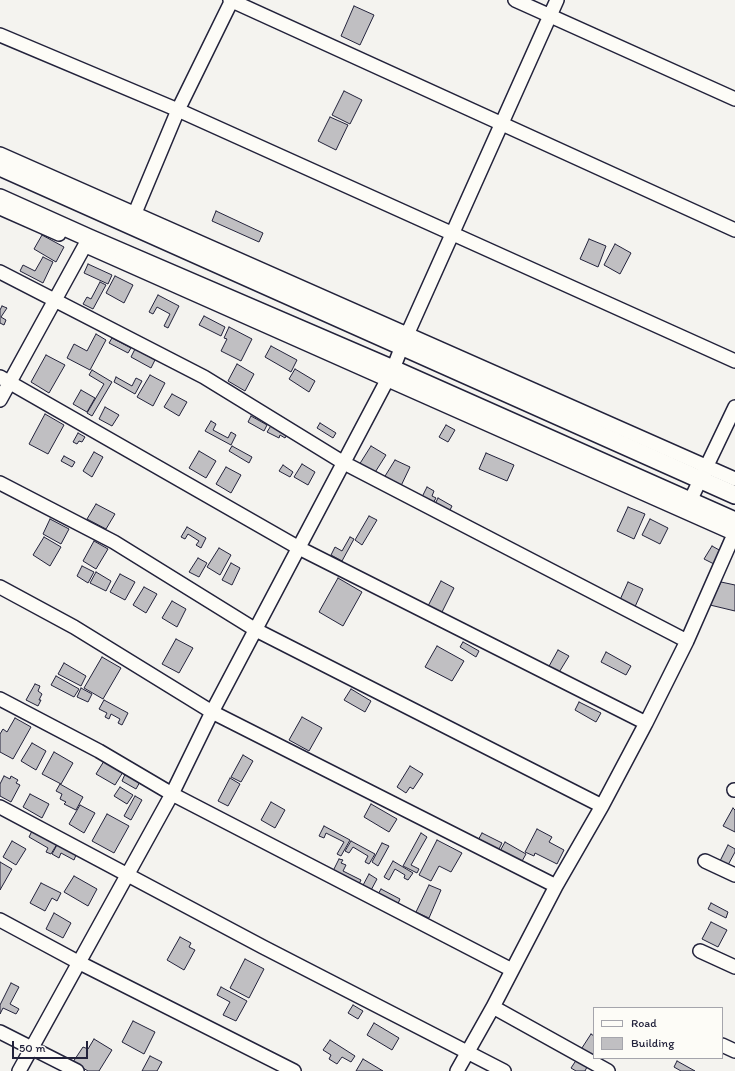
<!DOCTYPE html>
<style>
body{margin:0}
#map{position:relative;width:735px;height:1071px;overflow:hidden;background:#f4f3ef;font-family:Itim,sans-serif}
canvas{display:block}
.legend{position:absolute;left:593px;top:1007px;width:130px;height:52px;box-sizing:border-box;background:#fdfcf7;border:1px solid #a5a5ac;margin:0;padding:5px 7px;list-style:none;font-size:12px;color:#22223b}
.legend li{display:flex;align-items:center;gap:8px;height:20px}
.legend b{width:20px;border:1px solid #a5a5ac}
.scale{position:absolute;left:12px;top:1041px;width:76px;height:18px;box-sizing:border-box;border:2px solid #22223b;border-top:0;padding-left:5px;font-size:12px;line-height:14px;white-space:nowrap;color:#22223b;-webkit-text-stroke:3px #fdfcf7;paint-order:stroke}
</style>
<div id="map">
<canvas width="735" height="1071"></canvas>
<ul class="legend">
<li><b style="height:5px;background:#fdfcf7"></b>Road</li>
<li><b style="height:11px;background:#c0bfc2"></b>Building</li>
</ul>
<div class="scale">50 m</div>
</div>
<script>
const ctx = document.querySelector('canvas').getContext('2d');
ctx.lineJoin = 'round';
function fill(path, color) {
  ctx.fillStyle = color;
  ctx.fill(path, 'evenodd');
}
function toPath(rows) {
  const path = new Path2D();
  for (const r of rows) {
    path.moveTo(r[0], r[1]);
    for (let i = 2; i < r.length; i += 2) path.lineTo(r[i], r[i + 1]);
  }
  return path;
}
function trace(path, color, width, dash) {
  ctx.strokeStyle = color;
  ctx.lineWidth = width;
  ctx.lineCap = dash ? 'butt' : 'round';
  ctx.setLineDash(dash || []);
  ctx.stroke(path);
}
const building = toPath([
 [354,6,374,15,360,45,341,36,354,6],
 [344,91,362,100,350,124,332,115,344,91],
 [330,117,348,125,336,150,318,141,330,117],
 [216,211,263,233,259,242,212,221,216,211],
 [42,235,64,247,56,262,34,249,42,235],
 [589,239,606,246,598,267,580,259,589,239],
 [615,244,631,253,620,274,604,265,615,244],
 [43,257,53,262,43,283,20,271,23,265,35,271,43,257],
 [88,264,112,275,108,284,84,273,88,264],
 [115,276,133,285,124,303,106,293,115,276],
 [100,282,106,285,93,309,83,304,87,297,91,299,100,282],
 [158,295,179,306,168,328,164,326,170,314,157,307,153,314,149,312,158,295],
 [2,306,7,308,1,317,6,320,4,325,0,323,0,310,2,306],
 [204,316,225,327,221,336,199,325,204,316],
 [229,327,252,339,241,361,221,351,227,339,224,338,229,327],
 [96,334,106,340,90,370,67,358,74,344,87,351,96,334],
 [112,338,131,348,128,353,109,343,112,338],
 [271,346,297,360,291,372,265,357,271,346],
 [135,349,155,360,151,368,131,357,135,349],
 [46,355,65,365,49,393,31,382,46,355],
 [237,364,254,374,245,391,228,381,237,364],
 [295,369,315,381,309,392,289,379,295,369],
 [92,370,112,382,92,416,87,413,104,384,89,375,92,370],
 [150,375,165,383,153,406,137,397,150,375],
 [116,377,132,386,136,378,142,381,135,394,114,382,116,377],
 [81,390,95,398,87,412,73,404,81,390],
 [172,394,187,402,179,416,164,407,172,394],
 [105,407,119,415,112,426,99,419,105,407],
 [45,414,64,425,48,454,29,444,45,414],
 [251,416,267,425,264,431,248,422,251,416],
 [211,421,216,424,213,430,228,438,231,432,236,435,231,445,205,431,211,421],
 [320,423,336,433,333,438,317,428,320,423],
 [272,424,288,433,285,438,280,435,279,438,267,432,272,424],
 [446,425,455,430,448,442,439,437,446,425],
 [78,433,85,437,82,442,79,441,77,444,73,442,78,433],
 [232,446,252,457,249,463,229,451,232,446],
 [371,446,386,455,374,474,359,465,371,446],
 [199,451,216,461,206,478,189,468,199,451],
 [94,452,103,457,92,477,83,471,94,452],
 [486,453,514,465,507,481,479,469,486,453],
 [64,456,75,462,72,467,61,461,64,456],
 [395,460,410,467,399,490,382,481,395,460],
 [302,464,315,472,308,485,294,477,302,464],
 [283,465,293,472,290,477,279,471,283,465],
 [226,467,241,475,231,493,216,484,226,467],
 [427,487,434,491,432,496,436,498,432,505,421,499,427,487],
 [438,498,452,506,449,512,435,504,438,498],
 [96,504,115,514,106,529,87,519,96,504],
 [628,507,645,514,634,539,617,531,628,507],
 [369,516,377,520,362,545,355,540,369,516],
 [50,519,69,529,61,544,43,534,50,519],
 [650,519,668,528,660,544,642,535,650,519],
 [187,527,206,538,201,548,196,545,199,541,188,534,185,539,181,537,187,527],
 [44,537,61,547,50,566,33,555,44,537],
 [350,537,354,539,342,561,331,555,335,547,342,551,350,537],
 [94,541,108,549,96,569,83,561,94,541],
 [712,546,721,551,714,564,704,559,712,546],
 [219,548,231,555,220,575,207,567,219,548],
 [198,558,207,563,199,577,189,572,198,558],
 [231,563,240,568,232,585,222,580,231,563],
 [82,566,94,572,88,583,77,576,82,566],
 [96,572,111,581,106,591,90,583,96,572],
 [120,574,135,582,125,600,110,592,120,574],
 [338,578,362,592,343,626,319,612,338,578],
 [441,581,454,588,442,612,428,606,441,581],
 [628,582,643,589,634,609,619,602,628,582],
 [721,582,735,585,735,611,710,605,721,582],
 [144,587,157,594,146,613,133,605,144,587],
 [172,601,186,609,177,627,162,618,172,601],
 [176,639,193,648,179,673,162,664,176,639],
 [463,642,479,651,476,657,460,647,463,642],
 [437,646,464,661,452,681,425,667,437,646],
 [558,650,569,656,558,674,548,668,558,650],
 [606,652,631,666,626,675,601,662,606,652],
 [102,657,121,668,103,699,84,688,102,657],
 [64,663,86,676,81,686,58,674,64,663],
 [56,676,79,689,74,697,51,685,56,676],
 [35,684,40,686,38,691,42,694,39,700,41,700,38,706,26,700,35,684],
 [81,688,92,694,88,702,77,697,81,688],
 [351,689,371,701,365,712,344,700,351,689],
 [104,700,128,713,122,725,118,723,120,719,111,714,109,719,105,717,107,713,99,709,104,700],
 [579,702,601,713,596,722,575,710,579,702],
 [302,717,322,728,309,751,289,740,302,717],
 [15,718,31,727,13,759,0,752,0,734,3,729,7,732,15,718],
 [32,743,46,751,36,770,21,761,32,743],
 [54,752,73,763,61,784,42,774,54,752],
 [243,755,253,761,241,782,231,777,243,755],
 [104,761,123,772,115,785,96,774,104,761],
 [410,766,423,774,413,789,410,787,406,793,397,787,410,766],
 [126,772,141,780,136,789,122,781,126,772],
 [4,776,10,779,11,776,18,780,16,783,20,785,11,802,0,796,0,784,4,776],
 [230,778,240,784,228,806,218,801,230,778],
 [60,784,83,797,76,810,64,804,66,802,60,799,62,794,56,791,60,784],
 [120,787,133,795,127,804,114,796,120,787],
 [30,794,49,804,42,818,23,807,30,794],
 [135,796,142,800,131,820,124,816,135,796],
 [271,802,285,810,275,828,261,820,271,802],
 [371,804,397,819,389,832,364,817,371,804],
 [80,805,95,813,84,833,69,824,80,805],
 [733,808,735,810,735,832,723,826,733,808],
 [107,814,129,826,114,853,92,841,107,814],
 [324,826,350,840,341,856,337,854,344,842,326,833,324,838,319,836,324,826],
 [537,829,552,837,549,842,564,850,557,864,535,853,534,856,525,852,537,829],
 [32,831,57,844,51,854,46,852,48,848,29,837,32,831],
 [421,833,427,837,411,865,419,869,417,873,403,866,421,833],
 [482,833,502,843,497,853,477,842,482,833],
 [437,840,462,853,451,872,439,866,431,881,419,875,437,840],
 [12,841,26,849,16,865,3,857,12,841],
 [351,841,375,854,369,864,365,862,368,856,353,847,349,853,345,851,351,841],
 [505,842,526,854,521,863,500,851,505,842],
 [382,843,389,846,378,866,372,862,382,843],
 [57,845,76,855,74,860,61,853,59,858,52,854,57,845],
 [728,845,735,849,735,852,728,865,720,861,728,845],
 [339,859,343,860,341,863,346,865,343,871,361,880,358,886,332,873,339,859],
 [393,861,413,873,408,880,404,878,405,875,395,869,389,880,384,877,393,861],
 [0,862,12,869,0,890,0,862],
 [369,874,377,879,369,894,361,889,369,874],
 [74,876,97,889,88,906,64,892,74,876],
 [41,883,61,893,57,901,52,898,45,911,30,903,41,883],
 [429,885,441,890,429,918,416,912,429,885],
 [381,889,400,899,397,906,377,896,381,889],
 [711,903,728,912,726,918,708,909,711,903],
 [54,913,71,923,63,938,46,929,54,913],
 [711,922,727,930,718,947,702,939,711,922],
 [180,937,191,943,189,947,195,950,184,970,167,960,180,937],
 [245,959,264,969,249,998,230,988,245,959],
 [11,983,19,987,10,1004,19,1009,16,1014,3,1008,0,1014,0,1005,11,983],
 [221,987,247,1001,236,1021,223,1015,230,1002,217,995,221,987],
 [353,1005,363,1011,358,1019,348,1013,353,1005],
 [133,1021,155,1032,144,1054,122,1042,133,1021],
 [374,1023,399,1038,392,1050,367,1035,374,1023],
 [591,1034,594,1036,594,1058,598,1058,596,1061,580,1051,591,1034],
 [94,1039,112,1050,99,1071,88,1071,73,1062,83,1047,88,1049,94,1039],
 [330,1040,355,1056,351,1062,342,1057,337,1064,329,1059,331,1055,323,1050,330,1040],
 [150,1056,162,1062,157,1071,142,1071,150,1056],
 [363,1059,383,1071,356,1071,363,1059],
 [577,1059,588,1065,585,1071,576,1071,571,1068,577,1059],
 [677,1061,695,1071,681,1071,674,1067,677,1061]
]);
fill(building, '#c0bfc2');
trace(building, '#22223b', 1);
const minor = toPath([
 [230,0,735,230],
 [515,0,735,99],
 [0,35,178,110,735,361],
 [0,154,735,479],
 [0,208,59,234],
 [132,220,178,110,232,0],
 [86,246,735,534],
 [0,272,204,377,344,463,687,641],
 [0,377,299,548,646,723],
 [0,400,89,238],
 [0,483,114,542,256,630,602,806],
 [690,501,735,407],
 [0,587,74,627,212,712,556,886],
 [0,699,99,751,172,794,512,970],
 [734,790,735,790],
 [0,807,263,947,504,1071],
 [705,861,735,875],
 [0,920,78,962,294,1071],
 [700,951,735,967],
 [493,1007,608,1071],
 [0,1032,77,1071],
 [722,1045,735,1051],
 [19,1071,172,794,212,712,393,369,402,346,557,0],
 [457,1071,493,1007,556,886,602,806,646,723,687,641,735,532]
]);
const major = toPath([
 [0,167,735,495],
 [0,198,89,238,393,369,735,521]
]);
trace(minor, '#22223b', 16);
trace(major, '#22223b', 20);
trace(minor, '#fdfcf7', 13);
trace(major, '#fdfcf7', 17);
</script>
